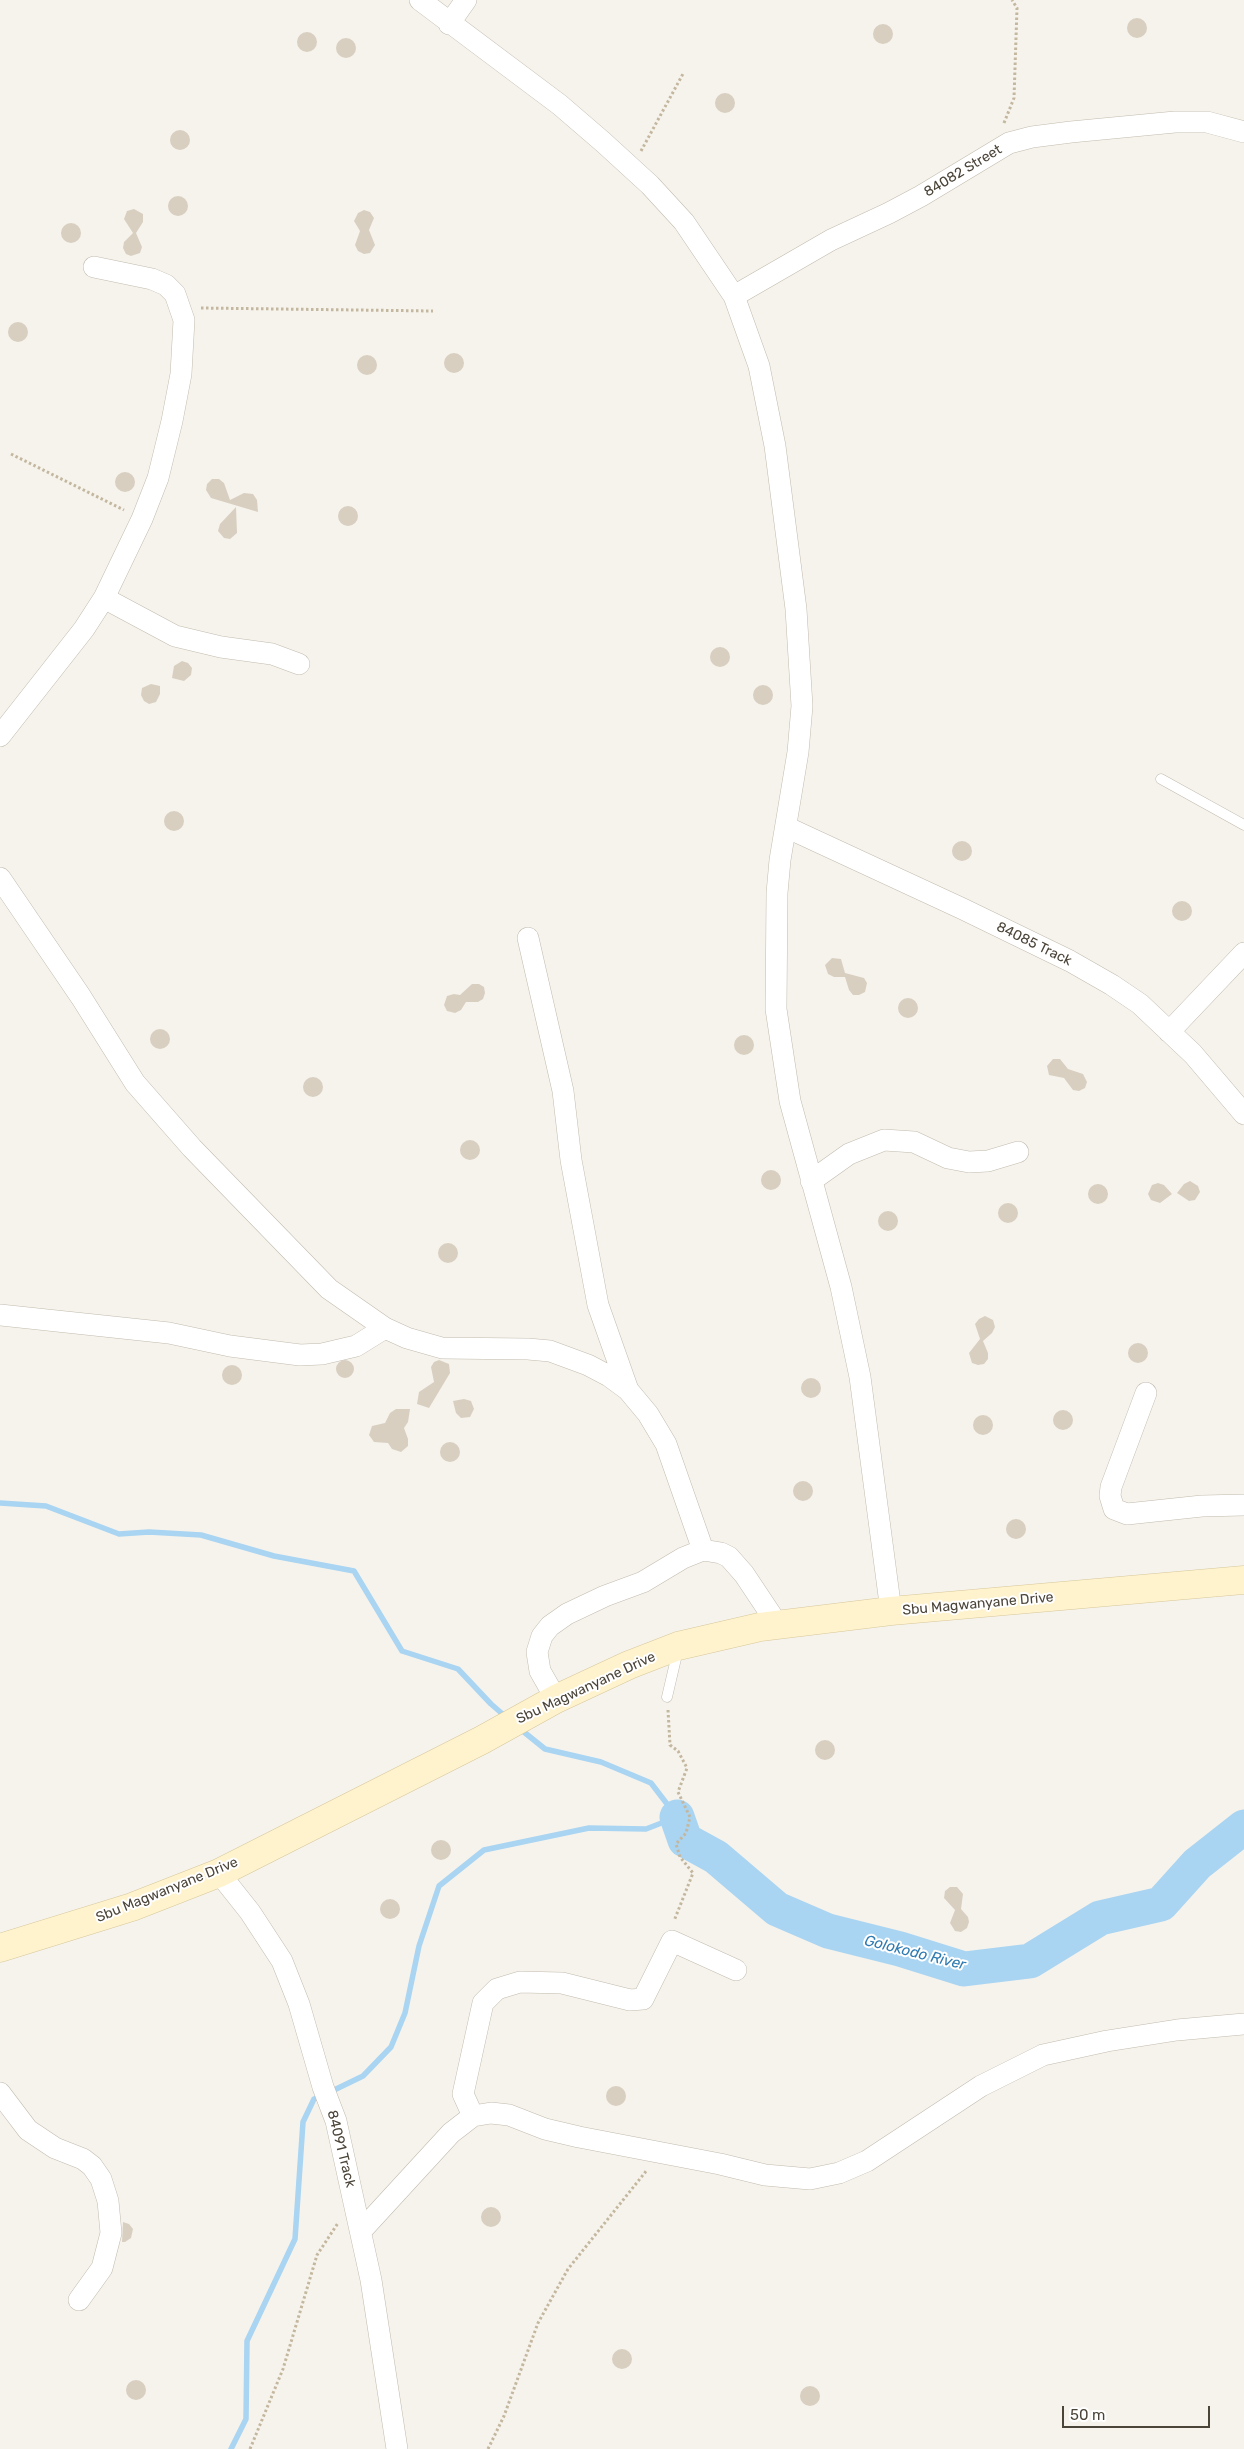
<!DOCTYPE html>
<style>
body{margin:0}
#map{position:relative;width:1244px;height:2449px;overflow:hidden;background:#f6f3ec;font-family:Rubik,sans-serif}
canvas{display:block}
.scale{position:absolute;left:1062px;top:2406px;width:148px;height:22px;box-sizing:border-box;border:2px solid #4b4439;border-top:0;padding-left:6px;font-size:15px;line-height:18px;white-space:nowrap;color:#4b4439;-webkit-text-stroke:4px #fff;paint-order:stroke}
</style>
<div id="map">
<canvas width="1244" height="2449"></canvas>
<div class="scale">50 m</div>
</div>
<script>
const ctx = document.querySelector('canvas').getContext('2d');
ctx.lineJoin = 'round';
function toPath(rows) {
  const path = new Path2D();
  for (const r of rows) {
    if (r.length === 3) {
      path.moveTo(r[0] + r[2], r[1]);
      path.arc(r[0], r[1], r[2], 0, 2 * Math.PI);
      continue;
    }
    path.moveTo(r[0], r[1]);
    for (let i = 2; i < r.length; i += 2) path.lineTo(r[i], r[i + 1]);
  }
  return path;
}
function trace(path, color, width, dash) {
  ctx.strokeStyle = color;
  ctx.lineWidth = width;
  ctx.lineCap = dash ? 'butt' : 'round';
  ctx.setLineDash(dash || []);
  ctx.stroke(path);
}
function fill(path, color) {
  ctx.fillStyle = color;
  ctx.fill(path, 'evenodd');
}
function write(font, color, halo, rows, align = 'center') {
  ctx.font = font + ' Rubik,sans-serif';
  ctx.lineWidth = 4;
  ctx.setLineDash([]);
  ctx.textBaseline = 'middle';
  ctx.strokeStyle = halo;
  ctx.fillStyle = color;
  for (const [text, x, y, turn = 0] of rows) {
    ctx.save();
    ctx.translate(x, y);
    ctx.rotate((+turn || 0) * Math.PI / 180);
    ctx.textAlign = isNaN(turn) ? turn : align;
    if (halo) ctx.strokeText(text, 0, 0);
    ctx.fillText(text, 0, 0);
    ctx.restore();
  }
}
trace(toPath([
 [0,1503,46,1506,119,1534,149,1532,201,1535,274,1556,354,1571,402,1651,458,1669,491,1704,506,1717],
 [330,2092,363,2076,391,2047,405,2013,419,1946,439,1886,484,1850,589,1828,646,1829,677,1817,651,1783,601,1762,545,1749,519,1728],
 [231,2449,246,2419,247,2341,295,2239,303,2122,314,2099,322,2096]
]), '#a9d4f2', 5.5);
trace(toPath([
 [677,1817,685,1840,716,1857,777,1909,828,1931,900,1949,964,1969,1030,1961,1100,1918,1161,1904,1197,1864,1244,1827]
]), '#a9d4f2', 35);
fill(toPath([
 [1137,28,10],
 [883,34,10],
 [307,42,10],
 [346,48,10],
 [725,103,10],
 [180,140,10],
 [178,206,10],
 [134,209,143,214,143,222,136,233,142,247,140,253,131,256,126,254,123,248,124,242,133,233,124,219,127,211],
 [364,210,370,212,374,218,369,230,375,245,370,253,364,254,358,251,355,245,360,231,354,221,358,213],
 [71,233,10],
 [18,332,10],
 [454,363,10],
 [367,365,10],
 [125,482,10],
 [212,479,219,479,224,483,230,500,244,493,253,494,257,500,258,512,211,498,206,490,207,484],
 [348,516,10],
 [236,507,237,533,230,539,224,538,218,531,220,524],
 [720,657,10],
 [182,661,188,663,192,668,191,675,184,681,172,678,174,666],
 [151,684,160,686,160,694,156,702,149,704,144,701,141,695,142,688],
 [763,695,10],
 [174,821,10],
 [962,851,10],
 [1182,911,10],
 [832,958,841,959,845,973,864,978,867,983,865,992,859,995,853,995,849,990,845,977,834,977,828,974,825,965],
 [472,984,479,984,484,987,485,993,483,999,478,1002,466,1002,461,1010,455,1013,447,1011,444,1005,447,996,454,994,460,995],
 [908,1008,10],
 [160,1039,10],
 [744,1045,10],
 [1053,1059,1060,1059,1068,1069,1083,1074,1087,1082,1085,1088,1079,1091,1073,1090,1064,1078,1049,1075,1047,1066],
 [313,1087,10],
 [470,1150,10],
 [771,1180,10],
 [1190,1181,1198,1186,1200,1192,1195,1200,1189,1201,1177,1193,1184,1184],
 [1158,1183,1164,1185,1172,1194,1160,1203,1151,1200,1148,1194,1152,1185],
 [1098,1194,10],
 [1008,1213,10],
 [888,1221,10],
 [448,1253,10],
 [985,1316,993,1320,995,1327,992,1333,983,1341,988,1353,988,1359,984,1364,978,1365,972,1363,969,1353,980,1339,975,1324,979,1319],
 [1138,1353,10],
 [345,1369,9],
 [439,1360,449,1364,450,1373,429,1408,417,1404,419,1392,434,1382,431,1367,434,1362],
 [232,1375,10],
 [811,1388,10],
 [464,1399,471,1401,474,1409,470,1417,461,1418,456,1413,453,1401],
 [396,1409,410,1409,408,1422,404,1428,408,1439,408,1446,401,1452,392,1449,388,1443,374,1442,369,1435,372,1426,385,1423,390,1413],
 [1063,1420,10],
 [983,1425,10],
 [450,1452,10],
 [803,1491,10],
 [1016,1529,10],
 [825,1750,10],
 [441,1850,10],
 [950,1887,957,1887,963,1894,961,1909,968,1917,969,1922,967,1928,961,1932,955,1931,950,1923,955,1910,944,1898,945,1891],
 [390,1909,10],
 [616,2096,10],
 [491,2217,10],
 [123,2222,129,2224,133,2229,131,2238,125,2242,122,2242],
 [622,2359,10],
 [136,2390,10],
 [810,2396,10]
]), '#d8cfc1');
const lane = toPath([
 [1161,779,1244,825],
 [667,1697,678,1650]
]);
const street = toPath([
 [420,0,560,105,603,142,650,185,684,222,734,296,759,366,775,446,796,609,802,706,798,752,780,860,777,893,776,1009,790,1101,841,1287,860,1377,891,1611],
 [449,24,466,0],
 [734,296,831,240,889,213,921,196,1009,143,1032,137,1071,132,1175,122,1207,122,1244,132],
 [104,598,175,636,221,647,272,654,299,664],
 [0,736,84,629,104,598,142,519,158,478,172,421,181,374,184,320,175,294,166,285,152,279,94,267],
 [786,827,963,909,1070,961,1112,985,1140,1004,1193,1054,1244,1114],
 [0,878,81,997,135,1083,192,1148,329,1289,385,1328,407,1338,442,1348,528,1349,550,1351,588,1365,609,1376,628,1390,648,1414,666,1444,703,1550,721,1553,729,1557,744,1574,778,1625],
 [528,938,563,1091,571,1160,598,1305,628,1390],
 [1169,1032,1244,953],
 [811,1181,849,1154,884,1140,914,1142,948,1158,969,1162,988,1161,1018,1152],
 [0,1315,169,1333,230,1346,300,1355,322,1354,356,1346,385,1328],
 [1146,1393,1111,1487,1110,1496,1114,1509,1127,1514,1202,1506,1244,1505],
 [556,1699,540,1671,537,1652,542,1636,550,1626,567,1614,605,1596,643,1582,683,1558,703,1550],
 [219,1873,250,1912,282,1961,299,2004,323,2087,336,2121,371,2280,397,2449],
 [0,2093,28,2130,55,2148,83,2159,92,2166,101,2179,108,2201,111,2233,102,2268,79,2300],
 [473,2116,463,2094,483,2003,497,1989,520,1982,562,1983,630,2000,643,1999,672,1941,736,1970],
 [361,2231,451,2133,473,2116,491,2113,509,2115,545,2129,579,2137,720,2164,765,2175,810,2179,839,2173,867,2161,981,2086,1043,2055,1107,2041,1177,2030,1244,2024]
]);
const secondary = toPath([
 [0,1948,132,1907,219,1873,482,1740,556,1699,629,1665,678,1646,760,1627,891,1611,1244,1580]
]);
trace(lane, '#c2bbae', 11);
trace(street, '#c2bbae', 22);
trace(secondary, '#d6c79b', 29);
trace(toPath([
 [1004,123,1014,98,1017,8,1012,0],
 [641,151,684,72],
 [201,308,433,311],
 [11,454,124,510],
 [668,1710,670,1745,678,1751,687,1768,678,1792,690,1817,686,1833,676,1844,680,1857,693,1873,674,1921],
 [250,2449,283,2369,317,2255,338,2223],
 [488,2449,504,2416,538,2323,568,2269,647,2170]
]), '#c4b79f', 3, [2.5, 2.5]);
trace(lane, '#fff', 10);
trace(street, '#fff', 21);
trace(secondary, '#fff3cd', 28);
write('14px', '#4b4439', '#fff', [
 ["84082 Street",963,171,-31],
 ["84085 Track",1034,944,26],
 ["Sbu Magwanyane Drive",978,1604,-5],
 ["Sbu Magwanyane Drive",586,1688,-25],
 ["Sbu Magwanyane Drive",167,1890,-22],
 ["84091 Track",341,2149,76]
]);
write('italic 15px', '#2e7ab2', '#fff', [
 ["Golokodo River",915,1953,14]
]);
</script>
